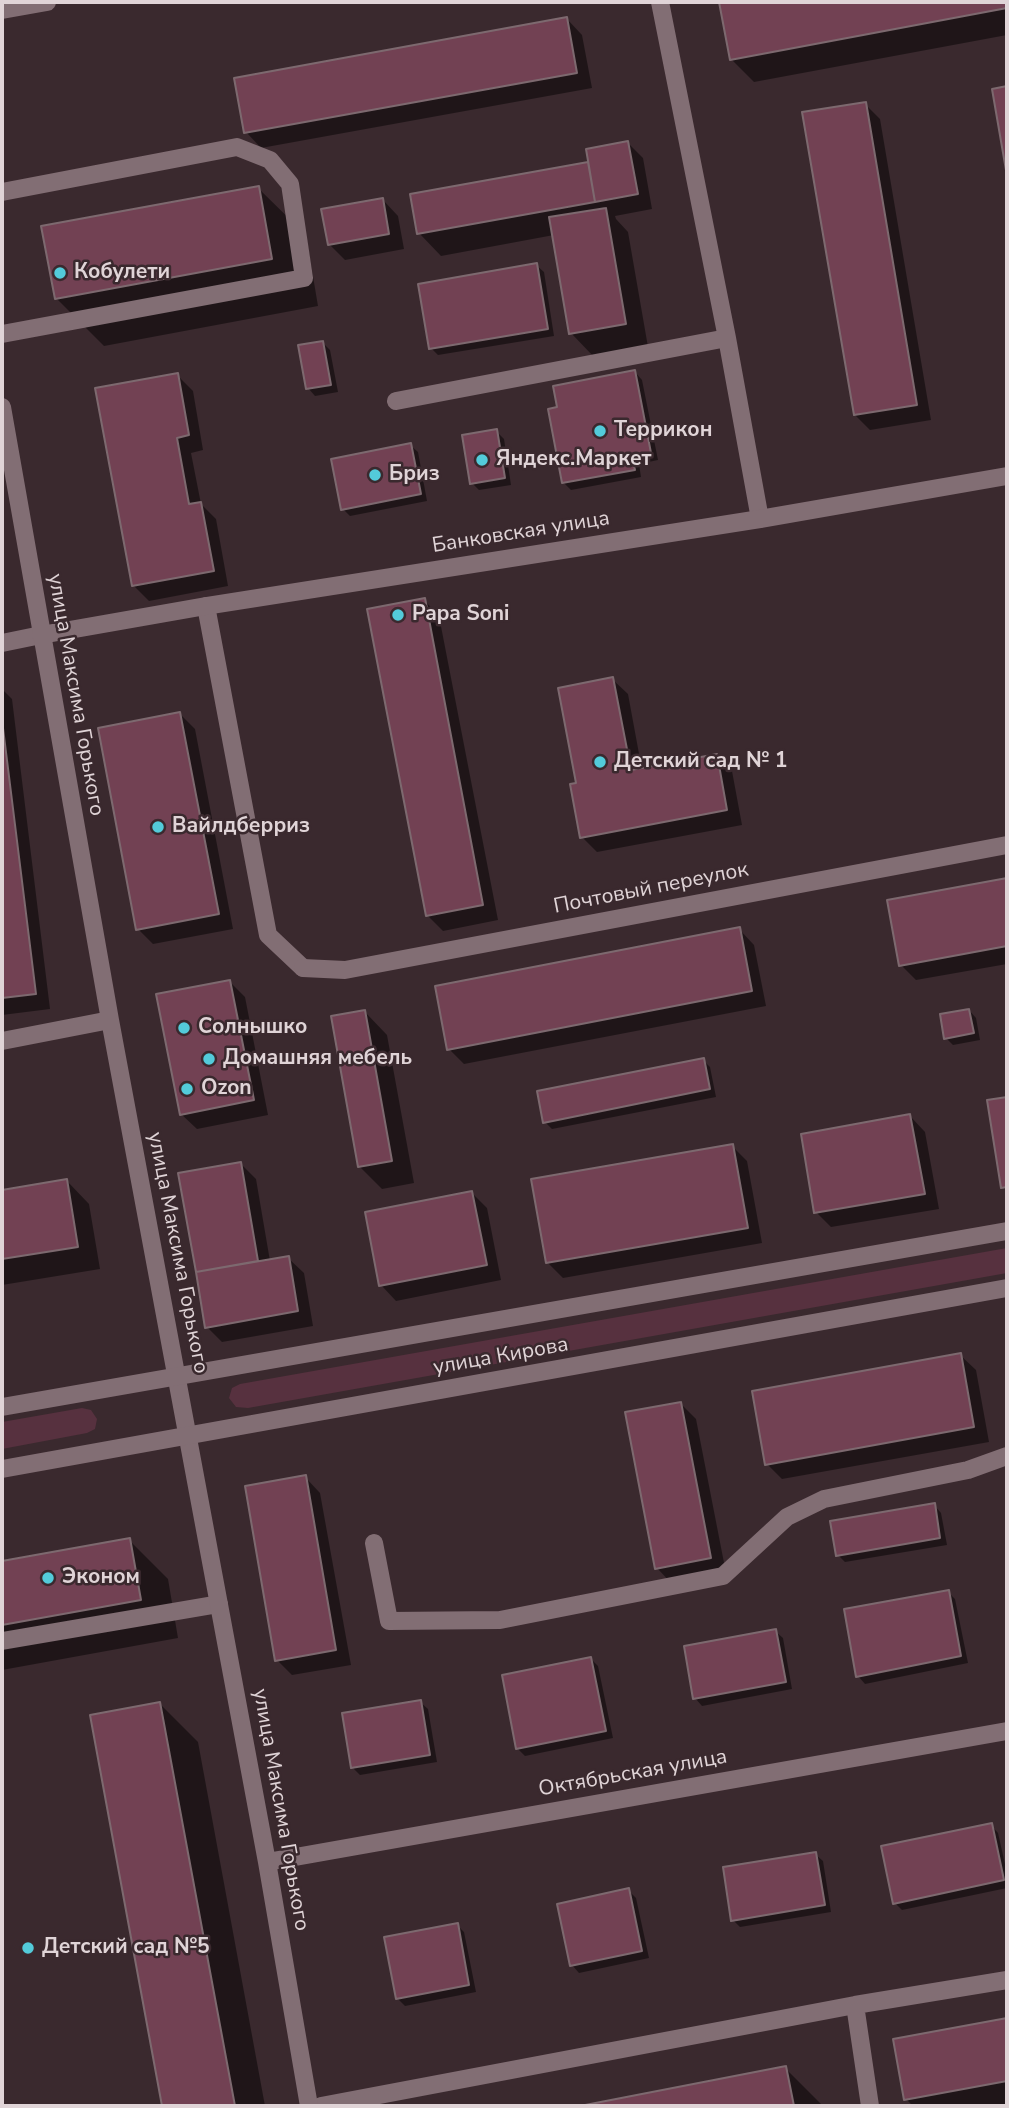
<!DOCTYPE html>
<meta charset="utf-8">
<style>
body{margin:0}
#map{position:relative;width:1009px;height:2108px;overflow:hidden;background:#3a292e;font-family:"Nunito Sans",sans-serif}
canvas{display:block}
.frame{position:absolute;inset:0;border:4px solid #e0d4d7;pointer-events:none}
</style>
<div id="map">
<canvas width="1009" height="2108"></canvas>
<div class="frame"></div>
</div>
<script>
const ctx = document.querySelector('canvas').getContext('2d');
ctx.lineJoin = 'round';
function fill(path, color) {
  ctx.fillStyle = color;
  ctx.fill(path, 'evenodd');
}
function toPath(rows) {
  const path = new Path2D();
  for (const r of rows) {
    path.moveTo(r[0], r[1]);
    for (let i = 2; i < r.length; i += 2) path.lineTo(r[i], r[i + 1]);
  }
  return path;
}
function trace(path, color, width, dash) {
  ctx.strokeStyle = color;
  ctx.lineWidth = width;
  ctx.lineCap = dash ? 'butt' : 'round';
  ctx.setLineDash(dash || []);
  ctx.stroke(path);
}
function write(font, color, halo, rows, align = 'center') {
  ctx.font = font + ' "Nunito Sans",sans-serif';
  ctx.lineWidth = 5;
  ctx.setLineDash([]);
  ctx.textBaseline = 'middle';
  ctx.strokeStyle = halo;
  ctx.fillStyle = color;
  for (const [text, x, y, turn = 0] of rows) {
    ctx.save();
    ctx.translate(x, y);
    ctx.rotate((+turn || 0) * Math.PI / 180);
    ctx.textAlign = isNaN(turn) ? turn : align;
    if (halo) ctx.strokeText(text, 0, 0);
    ctx.fillText(text, 0, 0);
    ctx.restore();
  }
}
fill(toPath([
 [1007,1248,1007,1273,248,1408,236,1407,229,1398,232,1388,240,1384],
 [82,1408,91,1410,97,1419,95,1429,87,1433,2,1449,2,1422]
]), '#57313f');
fill(toPath([
 [721,2,1007,2,1007,35,754,82,731,59],
 [567,19,582,35,592,88,261,148,246,132],
 [865,104,880,119,931,420,870,430,855,415],
 [628,143,643,158,652,209,615,216,616,219,628,232,648,347,593,356,571,333,554,235,441,256,419,233,587,164,591,168],
 [258,188,306,235,318,306,104,346,56,298],
 [383,200,398,216,404,249,345,260,329,244],
 [536,265,544,272,554,336,438,355,431,348],
 [323,343,330,350,338,392,315,396,308,388],
 [635,372,642,380,658,460,639,464,641,477,571,490,564,483],
 [177,375,193,391,203,450,191,453,201,504,216,519,228,586,149,601,133,585],
 [496,431,504,439,511,485,479,490,472,483],
 [410,445,418,452,427,501,350,516,343,509],
 [424,600,439,616,498,920,443,931,427,915],
 [612,679,628,694,642,770,716,756,732,771,742,825,597,852,582,837,578,785],
 [2,689,12,699,50,1009,2,1015],
 [180,714,195,729,233,929,153,944,138,929],
 [1007,880,1007,964,916,980,901,965,889,902],
 [739,929,754,945,766,1006,464,1064,449,1049],
 [230,982,245,997,268,1115,197,1129,181,1114],
 [969,1010,976,1018,980,1040,953,1045,946,1038],
 [365,1012,387,1035,414,1183,382,1189,359,1166],
 [703,1060,710,1067,716,1097,552,1129,545,1122],
 [1007,1098,1007,1191,1003,1187,989,1101],
 [910,1116,925,1132,939,1209,831,1227,816,1212],
 [732,1146,747,1161,762,1243,563,1278,548,1263],
 [241,1164,256,1179,270,1261,288,1258,304,1273,313,1326,222,1342,207,1327,180,1175],
 [67,1181,89,1204,100,1269,2,1285,2,1192],
 [472,1193,487,1208,501,1280,396,1301,381,1285],
 [960,1355,976,1370,989,1442,782,1479,767,1464],
 [680,1403,696,1419,726,1573,672,1584,657,1568],
 [305,1477,320,1493,351,1665,292,1675,277,1660],
 [934,1505,941,1513,947,1545,845,1562,838,1555],
 [129,1540,168,1579,178,1638,2,1670,2,1563],
 [948,1592,955,1599,968,1663,865,1684,858,1676],
 [775,1631,783,1638,792,1689,702,1706,695,1698],
 [591,1659,598,1666,613,1738,525,1756,518,1749],
 [420,1702,428,1709,437,1762,360,1775,353,1768],
 [159,1703,198,1742,265,2106,164,2106,92,1716],
 [991,1825,998,1833,1007,1873,1007,1888,902,1910,895,1903],
 [815,1854,823,1861,831,1912,740,1927,733,1920],
 [628,1890,636,1898,649,1958,579,1973,572,1965],
 [457,1925,464,1932,476,1992,405,2006,397,1998],
 [1007,2020,1007,2106,913,2106,906,2099,895,2040],
 [785,2068,823,2106,589,2106]
]), '#0007');
const building = toPath([
 [719,2,1007,2,1007,8,730,60,719,2],
 [567,17,577,73,244,133,234,78,567,17],
 [1007,86,1007,176,992,89,1007,86],
 [866,102,917,405,854,415,802,112,866,102],
 [628,141,638,194,595,202,586,149,628,141],
 [588,162,595,202,417,234,410,194,588,162],
 [259,186,272,259,55,299,41,226,259,186],
 [383,198,389,234,328,245,321,209,383,198],
 [606,208,626,324,569,334,549,217,606,208],
 [537,263,548,329,429,349,418,284,537,263],
 [323,341,331,385,306,389,298,345,323,341],
 [635,370,651,453,632,457,635,470,562,483,548,409,557,407,553,386,635,370],
 [178,373,189,435,177,438,189,504,201,502,214,571,132,586,95,388,178,373],
 [497,429,505,478,470,484,462,435,497,429],
 [411,443,421,494,341,510,331,459,411,443],
 [425,598,483,905,426,916,367,609,425,598],
 [613,677,631,770,717,754,727,810,580,838,570,784,576,783,558,688,613,677],
 [180,712,219,914,136,930,98,728,180,712],
 [2,720,36,994,2,998,2,720],
 [1007,878,1007,946,899,966,887,900,1007,878],
 [740,927,752,991,447,1050,435,986,740,927],
 [230,980,254,1100,180,1115,156,994,230,980],
 [969,1009,974,1033,944,1039,940,1014,969,1009],
 [365,1010,392,1161,358,1167,331,1016,365,1010],
 [704,1058,710,1089,543,1123,537,1091,704,1058],
 [1007,1097,1007,1187,1001,1188,987,1100,1007,1097],
 [910,1114,925,1194,814,1213,801,1134,910,1114],
 [733,1144,748,1228,546,1263,531,1179,733,1144],
 [241,1162,258,1261,196,1272,178,1173,241,1162],
 [67,1179,78,1247,2,1259,2,1190,67,1179],
 [472,1191,487,1265,379,1286,365,1212,472,1191],
 [289,1256,298,1311,205,1328,196,1272,289,1256],
 [961,1353,974,1427,765,1465,752,1391,961,1353],
 [681,1402,711,1558,655,1569,625,1412,681,1402],
 [306,1475,336,1650,275,1661,245,1486,306,1475],
 [935,1503,940,1538,836,1556,830,1521,935,1503],
 [130,1538,141,1600,2,1625,2,1561,130,1538],
 [949,1590,961,1656,856,1677,844,1609,949,1590],
 [776,1629,786,1682,693,1699,684,1646,776,1629],
 [591,1657,606,1731,516,1749,502,1675,591,1657],
 [421,1700,430,1755,351,1768,342,1713,421,1700],
 [160,1702,235,2106,162,2106,90,1715,160,1702],
 [992,1823,1004,1880,893,1904,881,1846,992,1823],
 [816,1852,825,1905,731,1921,723,1867,816,1852],
 [629,1888,642,1951,570,1966,557,1904,629,1888],
 [458,1923,469,1985,396,1999,384,1937,458,1923],
 [1007,2018,1007,2081,904,2100,893,2039,1007,2018],
 [786,2066,794,2106,580,2106,786,2066]
]);
fill(building, '#724153');
trace(building, '#7d696f', 2);
trace(toPath([
 [660,2,727,338,760,519],
 [2,192,237,147,270,160,290,184,304,278,2,334],
 [396,401,727,338],
 [206,606,268,935,303,968],
 [2,643,41,635],
 [374,1543,389,1621,500,1620,723,1576,787,1517,824,1499,968,1470,1007,1456],
 [2,1641,219,1604],
 [855,2005,870,2106],
 [321,2106,855,2005,1007,1980]
]), '#826e74', 18);
trace(toPath([
 [2,10,47,2],
 [2,407,110,1020,267,1862,309,2106],
 [41,635,206,606,760,519,1007,476],
 [303,968,345,970,1007,845],
 [2,1041,110,1020],
 [267,1862,1007,1731]
]), '#826e74', 18);
trace(toPath([
 [2,1407,1007,1231],
 [2,1469,1007,1288]
]), '#826e74', 18);
for (const [x, y, r, color] of [
 [60,273,7,"#53cbda"],
 [600,431,7,"#53cbda"],
 [482,460,7,"#53cbda"],
 [375,475,7,"#53cbda"],
 [398,615,7,"#53cbda"],
 [600,762,7,"#53cbda"],
 [158,827,7,"#53cbda"],
 [184,1028,7,"#53cbda"],
 [209,1059,7,"#53cbda"],
 [187,1089,7,"#53cbda"],
 [48,1578,7,"#53cbda"],
 [28,1948,7,"#53cbda"]
]) {
  const dot = new Path2D();
  dot.arc(x, y, r, 0, 2 * Math.PI);
  ctx.fillStyle = color;
  ctx.fill(dot);
  trace(dot, '#3a292e', 2.5);
}
write('bold 21px', '#e0d4d7', '#3a292e', [
 ["Кобулети",74,273],
 ["Террикон",614,431],
 ["Яндекс.Маркет",496,460],
 ["Бриз",389,475],
 ["Papa Soni",412,615],
 ["Детский сад № 1",614,762],
 ["Вайлдберриз",172,827],
 ["Солнышко",198,1028],
 ["Домашняя мебель",223,1059],
 ["Ozon",201,1089],
 ["Эконом",62,1578],
 ["Детский сад №5",42,1948]
], 'left');
write('21px', '#e0d4d7', '#3a292e', [
 ["Банковская улица",521,533,-9],
 ["улица Максима Горького",75,695,80],
 ["Почтовый переулок",651,889,-11],
 ["улица Максима Горького",177,1253,79],
 ["улица Кирова",501,1357,-10],
 ["Октябрьская улица",633,1774,-10],
 ["улица Максима Горького",280,1810,80]
]);
</script>
